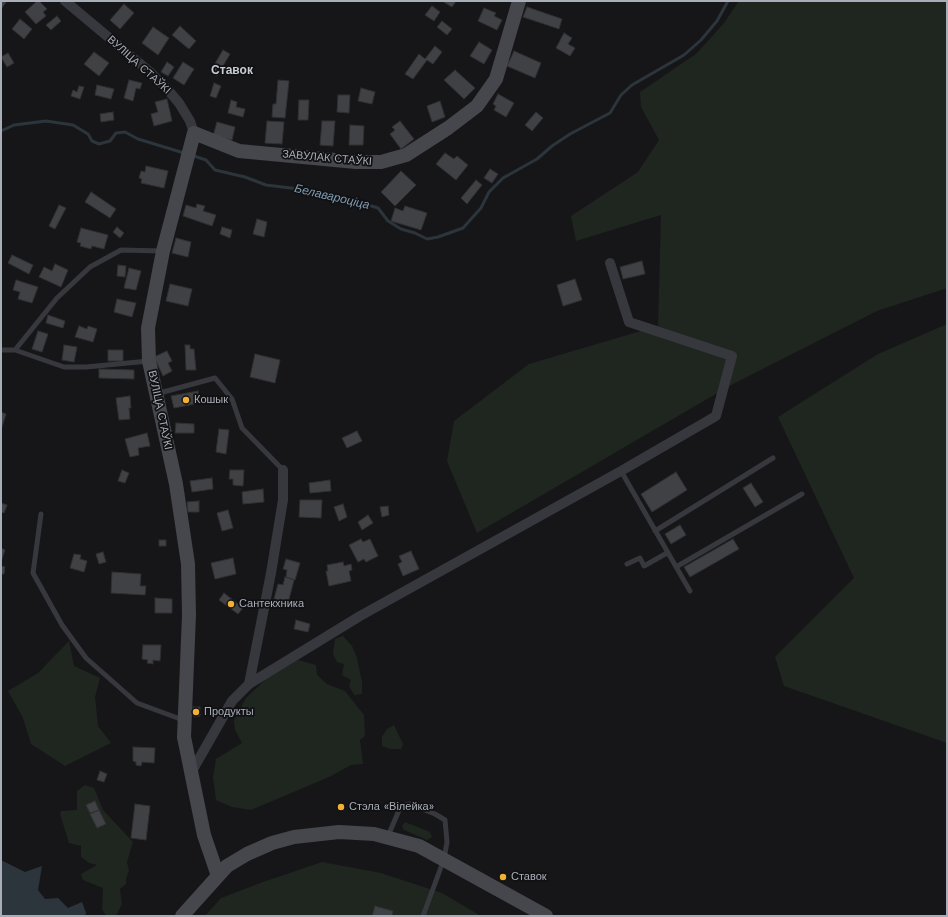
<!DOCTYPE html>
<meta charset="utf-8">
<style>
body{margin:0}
#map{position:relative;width:948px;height:917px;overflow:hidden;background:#161618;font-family:"Work Sans",sans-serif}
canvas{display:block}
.frame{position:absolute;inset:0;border:2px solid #a8adb8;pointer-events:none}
</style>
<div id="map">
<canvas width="948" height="917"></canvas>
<div class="frame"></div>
</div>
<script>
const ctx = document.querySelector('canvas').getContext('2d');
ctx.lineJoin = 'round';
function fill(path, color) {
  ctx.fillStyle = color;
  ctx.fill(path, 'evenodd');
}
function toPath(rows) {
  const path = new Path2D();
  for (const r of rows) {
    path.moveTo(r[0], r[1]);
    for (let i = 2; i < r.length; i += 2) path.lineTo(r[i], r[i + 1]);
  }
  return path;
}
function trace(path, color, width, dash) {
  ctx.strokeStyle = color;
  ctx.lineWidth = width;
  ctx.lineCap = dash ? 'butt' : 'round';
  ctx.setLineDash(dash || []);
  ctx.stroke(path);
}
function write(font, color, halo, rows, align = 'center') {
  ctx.font = font + ' "Work Sans",sans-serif';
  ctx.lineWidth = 3.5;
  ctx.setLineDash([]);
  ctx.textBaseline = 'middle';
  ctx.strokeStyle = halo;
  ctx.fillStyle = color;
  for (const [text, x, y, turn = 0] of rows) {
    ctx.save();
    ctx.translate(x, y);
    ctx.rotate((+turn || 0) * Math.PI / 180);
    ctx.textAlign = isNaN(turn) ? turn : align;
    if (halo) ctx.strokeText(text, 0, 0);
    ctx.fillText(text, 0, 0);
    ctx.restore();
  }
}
fill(toPath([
 [739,1,947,1,947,288,877,311,733,384,477,533,447,461,454,421,529,364,658,326,661,215,576,241,571,216,638,172,659,140,641,107,640,92,696,54,724,23],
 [947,324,947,743,784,686,775,657,854,578,778,417,878,354],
 [343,636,352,646,357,658,362,682,362,694,354,695,349,686,351,680,342,675,344,664,337,662,333,654,335,639],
 [69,641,74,666,100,678,95,697,98,726,111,743,65,766,31,744,23,718,8,691,38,673],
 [298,660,316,665,317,675,327,684,345,691,364,715,365,736,360,740,363,764,351,765,329,777,251,810,232,807,216,800,213,778,216,759,242,743,235,730,234,720,246,698,266,679],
 [394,725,403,744,401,749,390,749,382,746,382,737,387,729],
 [85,785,94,788,103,810,133,842,127,862,129,871,126,878,126,884,120,889,122,904,116,916,106,916,102,909,103,888,83,880,81,874,97,865,89,863,81,857,81,846,69,843,60,814,61,811,77,810,77,791],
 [405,822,430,832,432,837,427,840,404,830,402,826],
 [322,862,381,873,442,893,481,916,205,916,221,898,263,882]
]), '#1e261f');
fill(toPath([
 [1,860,25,872,42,866,38,890,45,899,58,898,68,908,82,902,86,913,85,916,1,916]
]), '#2c353c');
trace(toPath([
 [1,131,14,125,46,121,73,125,88,134,92,141,99,144,110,141,116,133,125,132,138,139,184,153],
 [191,155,206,160,215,170,245,177,266,185,307,190,349,199,378,208,388,221,401,229,415,233,427,239,438,237,463,228,481,208,489,192,503,178,537,159,552,146,570,134,610,113,621,95,632,85,684,55,701,40,717,21,728,1]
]), '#2c353c', 3);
const building = toPath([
 [1,1,7,1,1,9,1,1],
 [37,1,39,1,47,9,43,12,46,16,36,24,25,12,37,1],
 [442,1,456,1,452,7,442,1],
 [124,4,134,13,120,29,110,20,124,4],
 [432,6,440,12,434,21,425,15,432,6],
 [527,7,562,19,559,29,523,17,527,7],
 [484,8,496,13,494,16,502,20,497,30,478,21,484,8],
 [57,16,61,21,51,30,46,25,57,16],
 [20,19,32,29,24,39,12,29,20,19],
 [442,21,452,29,447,35,437,27,442,21],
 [180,26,196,41,189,49,172,35,180,26],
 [153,27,169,38,158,55,142,43,153,27],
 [564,33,572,38,568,44,575,48,570,56,556,48,564,33],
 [479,42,492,50,484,64,470,56,479,42],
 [435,46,442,52,433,64,427,60,413,79,405,74,419,54,425,59,435,46],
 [223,50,230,54,217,76,210,72,223,50],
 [514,51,541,63,535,78,507,66,514,51],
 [94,52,109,63,99,76,84,64,94,52],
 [8,53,14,63,7,67,1,57,8,53],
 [167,62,174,67,168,76,161,72,167,62],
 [183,62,194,69,184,85,173,78,183,62],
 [455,70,475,88,464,99,444,80,455,70],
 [129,80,142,83,140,89,136,88,133,101,124,98,129,80],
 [278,80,289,81,285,118,272,117,273,104,276,104,278,80],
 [214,83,221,86,216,98,210,96,214,83],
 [97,85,114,89,111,99,95,95,97,85],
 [79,86,84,87,80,99,71,96,73,90,77,92,79,86],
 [361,88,375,92,372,104,358,101,361,88],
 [498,94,514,103,506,117,494,110,496,106,493,104,498,94],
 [338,95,350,95,349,113,337,112,338,95],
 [167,99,172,121,154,126,151,114,158,112,155,102,167,99],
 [231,100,237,102,236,107,245,109,243,117,228,113,231,100],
 [299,100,309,100,308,120,298,120,299,100],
 [440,101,445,117,432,122,427,106,440,101],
 [113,112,114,120,101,122,100,114,113,112],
 [536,112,543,118,532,131,525,125,536,112],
 [267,121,284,122,282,144,265,143,267,121],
 [322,121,335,121,333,146,320,145,322,121],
 [400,121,414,139,401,149,390,134,395,130,392,127,400,121],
 [217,122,235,127,232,140,213,136,217,122],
 [350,125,364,126,363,145,349,145,350,125],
 [445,153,454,159,457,156,468,165,456,180,436,164,445,153],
 [146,166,168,171,164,188,141,183,142,179,139,178,141,171,145,172,146,166],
 [490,169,498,174,492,183,484,178,490,169],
 [401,171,416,185,395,206,381,192,401,171],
 [476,180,482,185,467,204,461,198,476,180],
 [91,192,116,209,110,218,85,202,91,192],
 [197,204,205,206,203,211,216,215,212,226,183,216,186,205,196,208,197,204],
 [59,205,66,208,55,229,49,226,59,205],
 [405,206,427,213,421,230,391,221,395,208,403,211,405,206],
 [257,219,267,222,264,237,253,234,257,219],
 [117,227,124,233,120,238,113,232,117,227],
 [222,227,232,230,230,238,220,234,222,227],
 [81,228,108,235,104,249,92,246,91,249,80,246,81,243,77,242,81,228],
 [176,238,191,242,188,257,172,253,176,238],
 [12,255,33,265,29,274,8,263,12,255],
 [642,261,645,274,623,279,620,267,642,261],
 [55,264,68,270,61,287,39,277,44,267,52,271,55,264],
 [118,265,126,266,125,277,117,276,118,265],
 [129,268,141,271,136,290,124,288,129,268],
 [575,279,582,300,563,306,557,285,575,279],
 [16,280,38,287,32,303,18,299,20,292,13,290,16,280],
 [170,284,192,289,188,306,166,301,170,284],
 [117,299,136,303,132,317,114,312,117,299],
 [48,315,65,321,63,328,46,323,48,315],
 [79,326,87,329,88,326,97,329,93,342,75,337,79,326],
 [38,331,48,334,42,352,32,349,38,331],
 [64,345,77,347,74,362,62,360,64,345],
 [185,345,190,345,190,349,194,349,196,370,186,370,185,345],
 [108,350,123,350,123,361,108,361,108,350],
 [167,351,172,361,168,363,172,371,163,376,154,357,167,351],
 [255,354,280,360,275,383,250,377,255,354],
 [99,369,134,370,134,379,99,378,99,369],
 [198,391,200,403,174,408,171,396,198,391],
 [130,396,131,408,129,408,130,419,119,420,116,398,130,396],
 [1,412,6,414,1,430,1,412],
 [176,423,194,424,194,433,175,433,176,423],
 [219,429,229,430,226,454,216,452,219,429],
 [357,431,362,441,347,448,342,438,357,431],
 [147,433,150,446,138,448,139,455,130,457,125,439,147,433],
 [122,470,129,473,125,483,118,481,122,470],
 [230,470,244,470,243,486,233,485,233,479,229,479,230,470],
 [676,472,687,490,652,512,641,494,676,472],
 [212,478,213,489,192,492,190,481,212,478],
 [330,480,331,491,310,493,309,483,330,480],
 [751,483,763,502,755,507,743,488,751,483],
 [263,489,264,502,243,504,242,492,263,489],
 [300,500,322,500,321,518,299,517,300,500],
 [199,501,199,512,188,512,187,502,199,501],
 [1,503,7,505,4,513,1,512,1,503],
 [343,504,347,517,339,521,334,507,343,504],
 [388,506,389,515,382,517,380,507,388,506],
 [228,510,233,528,222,531,217,513,228,510],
 [368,515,373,523,362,530,358,522,368,515],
 [680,525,686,535,671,544,665,534,680,525],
 [361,539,363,542,370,539,378,556,366,562,364,559,358,562,349,545,361,539],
 [733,539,739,549,690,577,684,567,733,539],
 [159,540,166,540,166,546,159,546,159,540],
 [1,548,5,550,1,562,1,548],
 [411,551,419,569,403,576,398,564,402,562,399,556,411,551],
 [103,552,106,562,99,564,96,554,103,552],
 [74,554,81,555,80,559,87,561,84,572,70,568,74,554],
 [233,558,236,574,215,579,211,563,233,558],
 [286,559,300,563,295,580,286,577,287,570,283,569,286,559],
 [343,562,344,566,351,564,352,570,349,571,351,581,329,586,326,571,328,571,327,565,343,562],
 [1,566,5,567,4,574,1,574,1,566],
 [112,572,141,574,140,586,146,586,145,595,111,593,112,572],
 [285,577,294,580,288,603,274,599,278,584,283,585,285,577],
 [224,593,243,608,238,614,219,600,224,593],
 [155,598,172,599,172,613,155,613,155,598],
 [296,620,310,624,308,632,294,629,296,620],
 [143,645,161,645,160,661,153,660,153,664,147,663,148,660,142,659,143,645],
 [193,707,200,707,200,716,194,717,193,707],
 [133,747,155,748,154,763,142,762,141,766,136,765,136,762,133,761,133,747],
 [100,771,107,774,104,782,97,780,100,771],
 [95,801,99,810,90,813,86,805,95,801],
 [135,804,150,806,146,840,131,838,135,804],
 [99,810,106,824,97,828,90,814,99,810],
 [375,906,393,911,392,916,372,916,375,906]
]);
fill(building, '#404145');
trace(building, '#303034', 1);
trace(toPath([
 [1,350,15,350,57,298,90,267,121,250,162,251],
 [15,350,64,367,86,367,149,361],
 [156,394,215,378,232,399,242,428,283,470],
 [621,471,690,591],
 [41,514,33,573,62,625,86,658,137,703,183,720],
 [655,531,773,458],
 [627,564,640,558,644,566,667,553],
 [676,567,802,494],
 [388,836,400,808,404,805,410,804,435,814,445,820,447,842,444,859,423,916]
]), '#37383d', 5);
trace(toPath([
 [65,1,150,72,168,90,179,103,190,121,194,133],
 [249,684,271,573,283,500,283,470],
 [192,771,232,701,249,684,360,616,621,471,716,416,732,356,629,322,610,263]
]), '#37383d', 10);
trace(toPath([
 [218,876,204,835,184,737,189,615,188,564,176,484,149,361,148,328,163,251,194,133,239,151,356,162,381,162,406,155,448,128,477,106,496,79,519,1],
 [182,916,227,866,247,854,272,843,294,837,339,832,374,834,419,846,546,916]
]), '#45474d', 14);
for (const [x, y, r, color] of [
 [186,400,4,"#f2b134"],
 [231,604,4,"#f2b134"],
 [196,712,4,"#f2b134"],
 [341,807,4,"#f2b134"],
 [503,877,4,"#f2b134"]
]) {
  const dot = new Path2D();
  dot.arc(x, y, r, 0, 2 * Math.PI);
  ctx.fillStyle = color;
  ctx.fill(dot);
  trace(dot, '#111113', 1.5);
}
write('11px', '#a8adb8', '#111113', [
 ["ВУЛІЦА СТАЎКІ",139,65,42],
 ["ЗАВУЛАК СТАЎКІ",327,158,5],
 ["ВУЛІЦА СТАЎКІ",160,410,78]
]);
write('11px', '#a8adb8', '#111113', [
 ["Кошык",194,400],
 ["Сантекхника",239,604],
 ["Продукты",204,712],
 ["Стэла «Вілейка»",349,807],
 ["Ставок",511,877]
], 'left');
write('bold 12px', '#c9ccd4', '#111113', [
 ["Ставок",232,70]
]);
write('italic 12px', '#7f9bb3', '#111113', [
 ["Белавароціца",332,197,13]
]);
</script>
